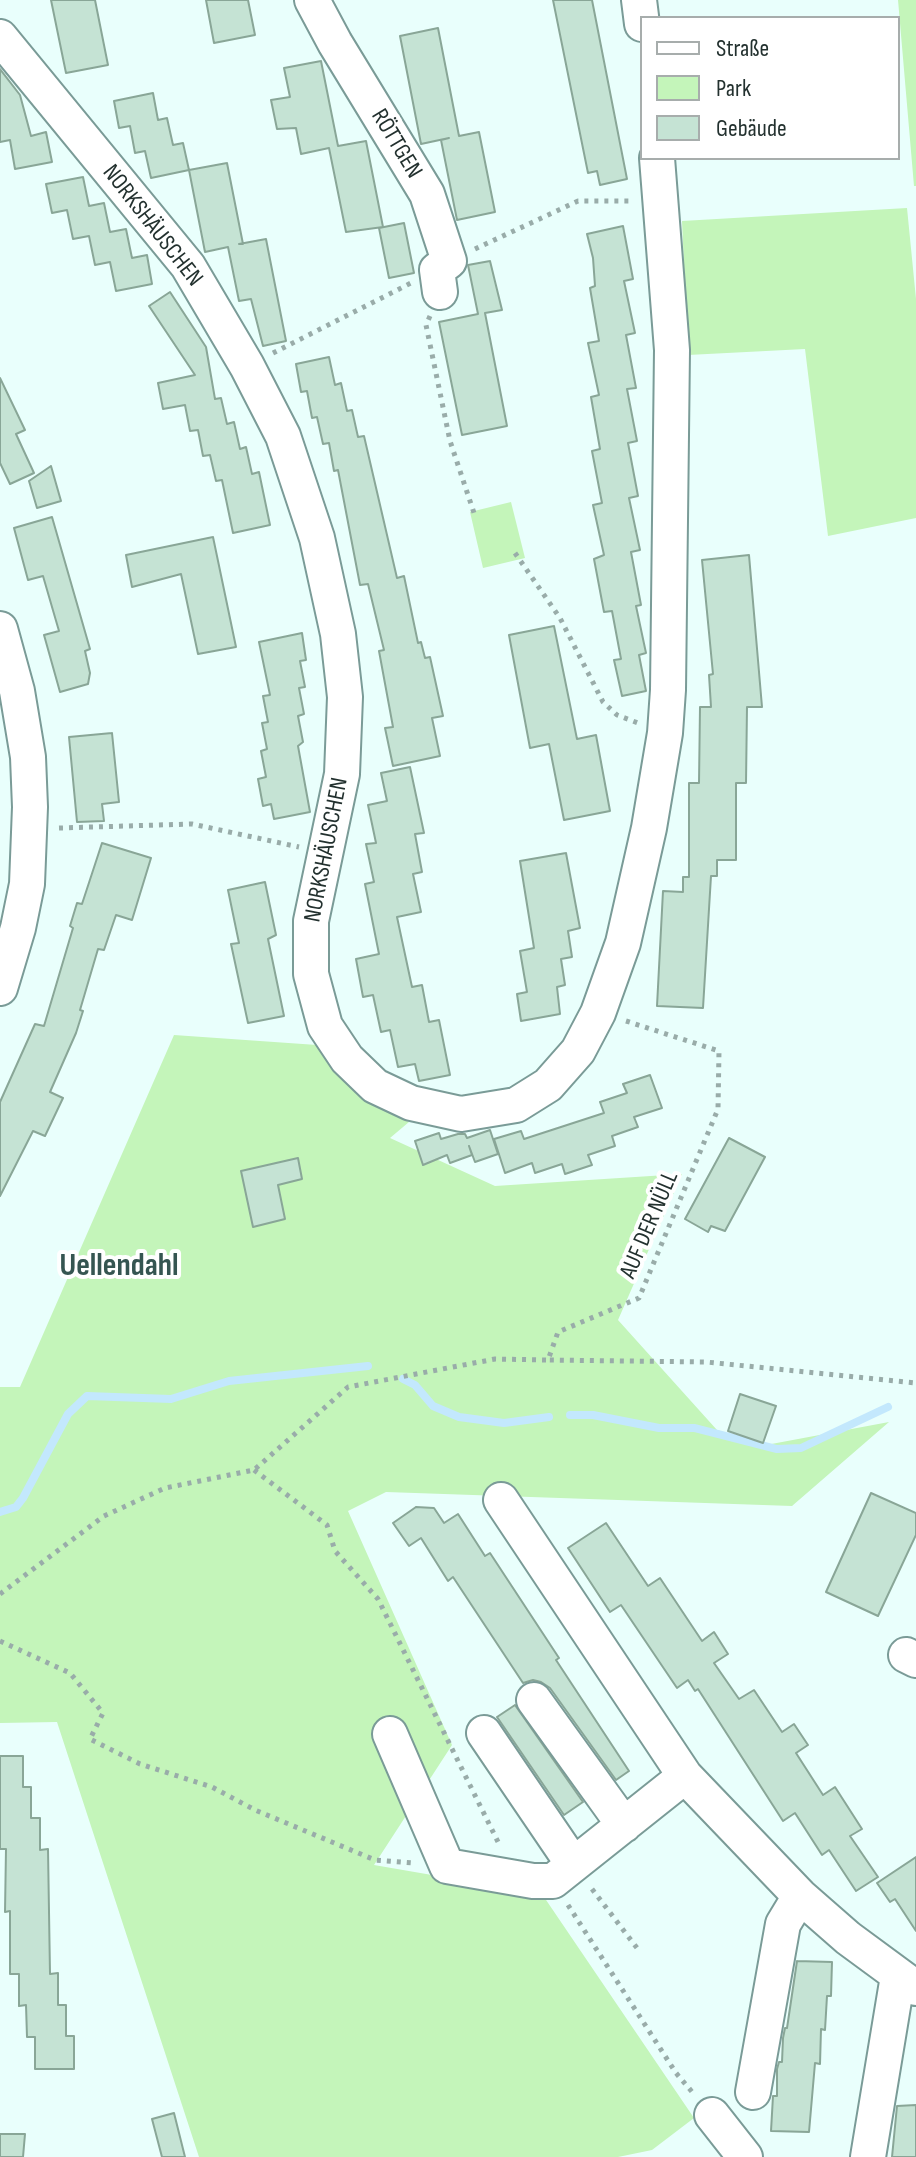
<!DOCTYPE html>
<meta charset="utf-8">
<style>
body{margin:0}
#map{position:relative;width:916px;height:2157px;overflow:hidden;background:#e9fffc;font-family:"Sofia Sans Condensed",sans-serif}
canvas{display:block}
.legend{position:absolute;left:640px;top:16px;width:260px;height:144px;box-sizing:border-box;background:#fff;border:2px solid #a7adac;margin:0;padding:10px 14px;list-style:none;font-size:24px;color:#23312f}
.legend li{display:flex;align-items:center;gap:16px;height:40px}
.legend b{width:40px;border:2px solid #a7adac}
</style>
<div id="map">
<canvas width="916" height="2157"></canvas>
<ul class="legend">
<li><b style="height:10px;background:#fff"></b>Straße</li>
<li><b style="height:22px;background:#c4f5ba"></b>Park</li>
<li><b style="height:22px;background:#c5e3d4"></b>Gebäude</li>
</ul>
</div>
<script>
const ctx = document.querySelector('canvas').getContext('2d');
ctx.lineJoin = 'round';
function fill(path, color) {
  ctx.fillStyle = color;
  ctx.fill(path, 'evenodd');
}
function toPath(rows) {
  const path = new Path2D();
  for (const r of rows) {
    path.moveTo(r[0], r[1]);
    for (let i = 2; i < r.length; i += 2) path.lineTo(r[i], r[i + 1]);
  }
  return path;
}
function trace(path, color, width, dash) {
  ctx.strokeStyle = color;
  ctx.lineWidth = width;
  ctx.lineCap = dash ? 'butt' : 'round';
  ctx.setLineDash(dash || []);
  ctx.stroke(path);
}
function write(font, color, halo, rows, align = 'center') {
  ctx.font = font + ' "Sofia Sans Condensed",sans-serif';
  ctx.lineWidth = 8;
  ctx.setLineDash([]);
  ctx.textBaseline = 'middle';
  ctx.strokeStyle = halo;
  ctx.fillStyle = color;
  for (const [text, x, y, turn = 0] of rows) {
    ctx.save();
    ctx.translate(x, y);
    ctx.rotate((+turn || 0) * Math.PI / 180);
    ctx.textAlign = isNaN(turn) ? turn : align;
    if (halo) ctx.strokeText(text, 0, 0);
    ctx.fillText(text, 0, 0);
    ctx.restore();
  }
}
fill(toPath([
 [898,0,916,0,916,186,914,186],
 [907,208,916,299,916,518,828,536,805,349,688,355,682,221],
 [511,502,525,558,483,568,470,512],
 [174,1035,317,1045,338,1075,368,1102,409,1122,390,1138,495,1186,682,1174,618,1320,717,1430,766,1445,889,1422,792,1506,386,1492,348,1511,452,1745,374,1865,542,1894,694,2118,652,2150,618,2157,199,2157,57,1722,0,1723,0,1387,20,1387]
]), '#c4f5ba');
trace(toPath([
 [403,1379,415,1385,433,1406,459,1417,504,1423,549,1417],
 [570,1415,593,1415,659,1428,695,1428,777,1449,801,1448,888,1407],
 [0,1512,16,1507,23,1498,68,1414,87,1396,171,1399,229,1381,368,1366]
]), '#c3e8fd', 8);
const building = toPath([
 [51,0,95,0,108,65,66,73,51,0],
 [206,0,248,0,255,35,214,43,206,0],
 [553,0,592,0,627,179,600,185,597,171,588,173,553,0],
 [438,28,459,136,479,132,495,212,457,220,441,140,449,138,421,144,400,36,438,28],
 [321,61,338,146,366,141,383,227,346,232,329,148,301,154,296,128,277,129,271,100,290,97,284,68,321,61],
 [0,69,20,95,31,136,46,132,52,162,15,169,10,140,0,142,0,69],
 [153,93,158,120,167,118,173,145,183,143,189,170,151,178,145,151,135,153,130,126,119,128,114,101,153,93],
 [227,163,243,244,239,244,266,239,286,341,263,346,251,299,239,301,228,247,205,252,189,170,227,163],
 [83,177,89,206,104,203,110,232,126,229,132,258,147,255,152,284,116,291,110,262,95,265,89,236,73,239,67,210,52,213,46,184,83,177],
 [404,223,414,273,389,278,379,228,404,223],
 [623,226,633,279,624,281,635,333,626,335,636,388,627,389,637,441,628,443,638,496,629,498,640,550,631,552,641,605,636,606,646,653,639,655,646,691,622,696,614,660,621,659,612,611,604,612,594,559,604,555,593,505,602,503,592,451,600,449,591,397,599,395,588,343,599,341,590,288,595,286,593,258,587,234,623,226],
 [490,261,502,310,485,313,507,426,462,435,439,322,478,314,468,265,490,261],
 [170,292,206,347,215,399,221,398,227,424,234,422,240,449,246,447,252,474,259,472,270,525,233,533,222,480,216,481,210,455,203,456,198,430,190,431,185,405,163,409,158,383,195,375,149,306,170,292],
 [329,357,335,385,341,383,347,411,352,410,358,437,364,436,397,578,404,576,418,643,421,642,425,658,430,657,443,716,432,718,440,756,393,766,385,728,393,727,379,651,384,650,368,584,360,585,338,470,334,471,329,443,323,444,317,417,312,418,307,391,301,392,296,364,329,357],
 [0,378,25,430,16,434,34,473,10,484,0,463,0,378],
 [51,466,61,501,37,508,29,481,51,466],
 [52,517,90,649,85,651,90,673,88,684,60,692,44,635,59,631,43,576,28,580,14,528,52,517],
 [213,537,236,647,198,654,181,574,132,587,126,555,213,537],
 [749,555,762,707,747,707,746,783,736,783,736,860,717,860,717,876,711,876,703,1008,657,1006,663,891,683,892,683,877,689,877,689,783,699,783,700,707,711,707,709,675,713,674,702,560,749,555],
 [554,626,577,739,596,735,610,811,564,820,549,744,530,748,509,635,554,626],
 [302,633,306,660,300,661,305,687,299,688,304,714,298,716,303,742,298,746,310,812,274,819,271,804,263,806,258,779,266,777,261,751,267,749,262,723,268,722,263,696,270,695,259,642,302,633],
 [112,733,119,802,102,804,104,821,77,822,69,737,112,733],
 [410,767,424,833,415,834,422,872,413,874,421,912,397,917,412,987,422,985,429,1022,439,1020,450,1075,419,1081,415,1064,398,1067,390,1030,381,1032,373,995,363,997,356,959,379,954,365,884,374,882,366,844,376,843,368,805,387,801,381,773,410,767],
 [102,843,151,858,132,920,116,915,104,950,98,949,80,1010,83,1011,76,1033,50,1092,63,1098,45,1136,33,1131,0,1196,0,1102,35,1024,44,1026,73,928,70,926,77,903,82,904,102,843],
 [566,853,580,928,568,931,572,957,561,959,565,985,557,987,560,1014,521,1021,517,994,527,992,520,951,534,948,520,861,566,853],
 [265,882,276,935,268,939,284,1016,248,1023,231,944,239,943,228,890,265,882],
 [650,1075,662,1108,634,1117,638,1127,612,1136,615,1146,588,1155,592,1165,565,1174,562,1164,535,1173,532,1163,505,1173,494,1139,521,1131,524,1139,604,1113,600,1102,627,1093,623,1084,650,1075],
 [490,1130,498,1154,475,1162,469,1146,472,1155,450,1163,447,1155,423,1165,415,1141,439,1133,441,1139,458,1134,465,1134,467,1138,490,1130],
 [729,1138,765,1157,725,1231,711,1226,708,1232,685,1219,729,1138],
 [298,1158,302,1179,278,1185,285,1219,253,1227,241,1171,298,1158],
 [740,1394,776,1406,763,1443,728,1431,740,1394],
 [871,1493,916,1513,916,1535,878,1616,826,1592,871,1493],
 [416,1507,434,1508,444,1523,458,1514,485,1556,490,1553,559,1658,556,1660,629,1771,616,1780,550,1688,541,1682,533,1680,523,1683,453,1577,448,1581,421,1538,409,1546,393,1523,416,1507],
 [606,1523,648,1586,660,1578,702,1641,714,1632,728,1654,714,1663,739,1699,754,1690,782,1732,794,1724,808,1745,796,1753,823,1795,835,1787,862,1829,850,1836,878,1877,856,1891,829,1850,822,1855,795,1813,783,1821,698,1689,695,1691,688,1680,677,1688,621,1605,610,1612,568,1548,606,1523],
 [515,1705,583,1802,564,1815,497,1717,515,1705],
 [0,1756,23,1756,23,1787,31,1787,31,1818,40,1818,40,1850,48,1849,50,1974,58,1973,58,2005,66,2005,66,2036,74,2036,74,2069,35,2069,35,2037,27,2037,26,2005,19,2006,19,1974,10,1974,10,1911,5,1912,6,1849,0,1849,0,1756],
 [916,1857,916,1931,895,1899,890,1902,877,1883,916,1857],
 [797,1961,832,1962,831,1996,827,1996,825,2030,821,2029,820,2064,815,2063,809,2132,771,2131,773,2096,777,2096,777,2069,779,2062,782,2062,783,2038,785,2028,787,2028,797,1961],
 [916,2105,916,2157,892,2157,897,2106,916,2105],
 [174,2113,185,2157,162,2157,152,2119,174,2113],
 [0,2134,25,2134,23,2157,0,2157,0,2134]
]);
fill(building, '#c5e3d4');
trace(building, '#89a697', 2);
const minor = toPath([
 [312,0,335,43,427,194,449,261,437,270,440,292],
 [639,0,642,24],
 [0,37,188,266,247,366,283,436,317,538,338,634,345,697,342,774,311,921,311,974,325,1026,347,1059,375,1086,411,1103,461,1114,516,1105,548,1085,578,1051,598,1013,623,943,649,828,665,733,668,690,672,350,657,158],
 [0,629,17,691,28,757,30,807,27,884,18,928,0,988],
 [501,1500,685,1776,800,1896,848,1938,916,1988],
 [906,1655,916,1660],
 [534,1700,624,1825],
 [484,1733,573,1864],
 [390,1734,447,1866,533,1881,553,1881,685,1776],
 [753,2092,783,1924,800,1896],
 [712,2115,745,2157],
 [868,2157,898,1976]
]);
trace(minor, '#7a9b97', 38);
trace(toPath([
 [475,249,578,201,631,201],
 [430,316,426,325,450,441,475,516],
 [273,353,411,283],
 [515,553,560,618,603,702,617,715,638,723],
 [59,828,192,824,299,847],
 [626,1021,719,1051,718,1109,639,1298,558,1332,548,1360,706,1362,916,1383],
 [254,1470,327,1525,335,1551,378,1599,500,1846],
 [0,1594,104,1516,165,1488,254,1470,348,1387,495,1359,548,1360],
 [0,1641,70,1673,103,1713,90,1739,140,1764,212,1787,255,1810,375,1860,414,1863],
 [592,1889,637,1948],
 [568,1905,676,2073,693,2093]
]), '#99aca9', 5, [4, 6]);
trace(minor, '#fff', 34);
write('24px', '#23312f', '#fff', [
 ["RÖTTGEN",396,144,59],
 ["NORKSHÄUSCHEN",152,226,52],
 ["NORKSHÄUSCHEN",327,850,-79],
 ["AUF DER NÜLL",650,1225,-67]
]);
write('bold 32px', '#355551', '#fff', [
 ["Uellendahl",119,1267]
]);
</script>
